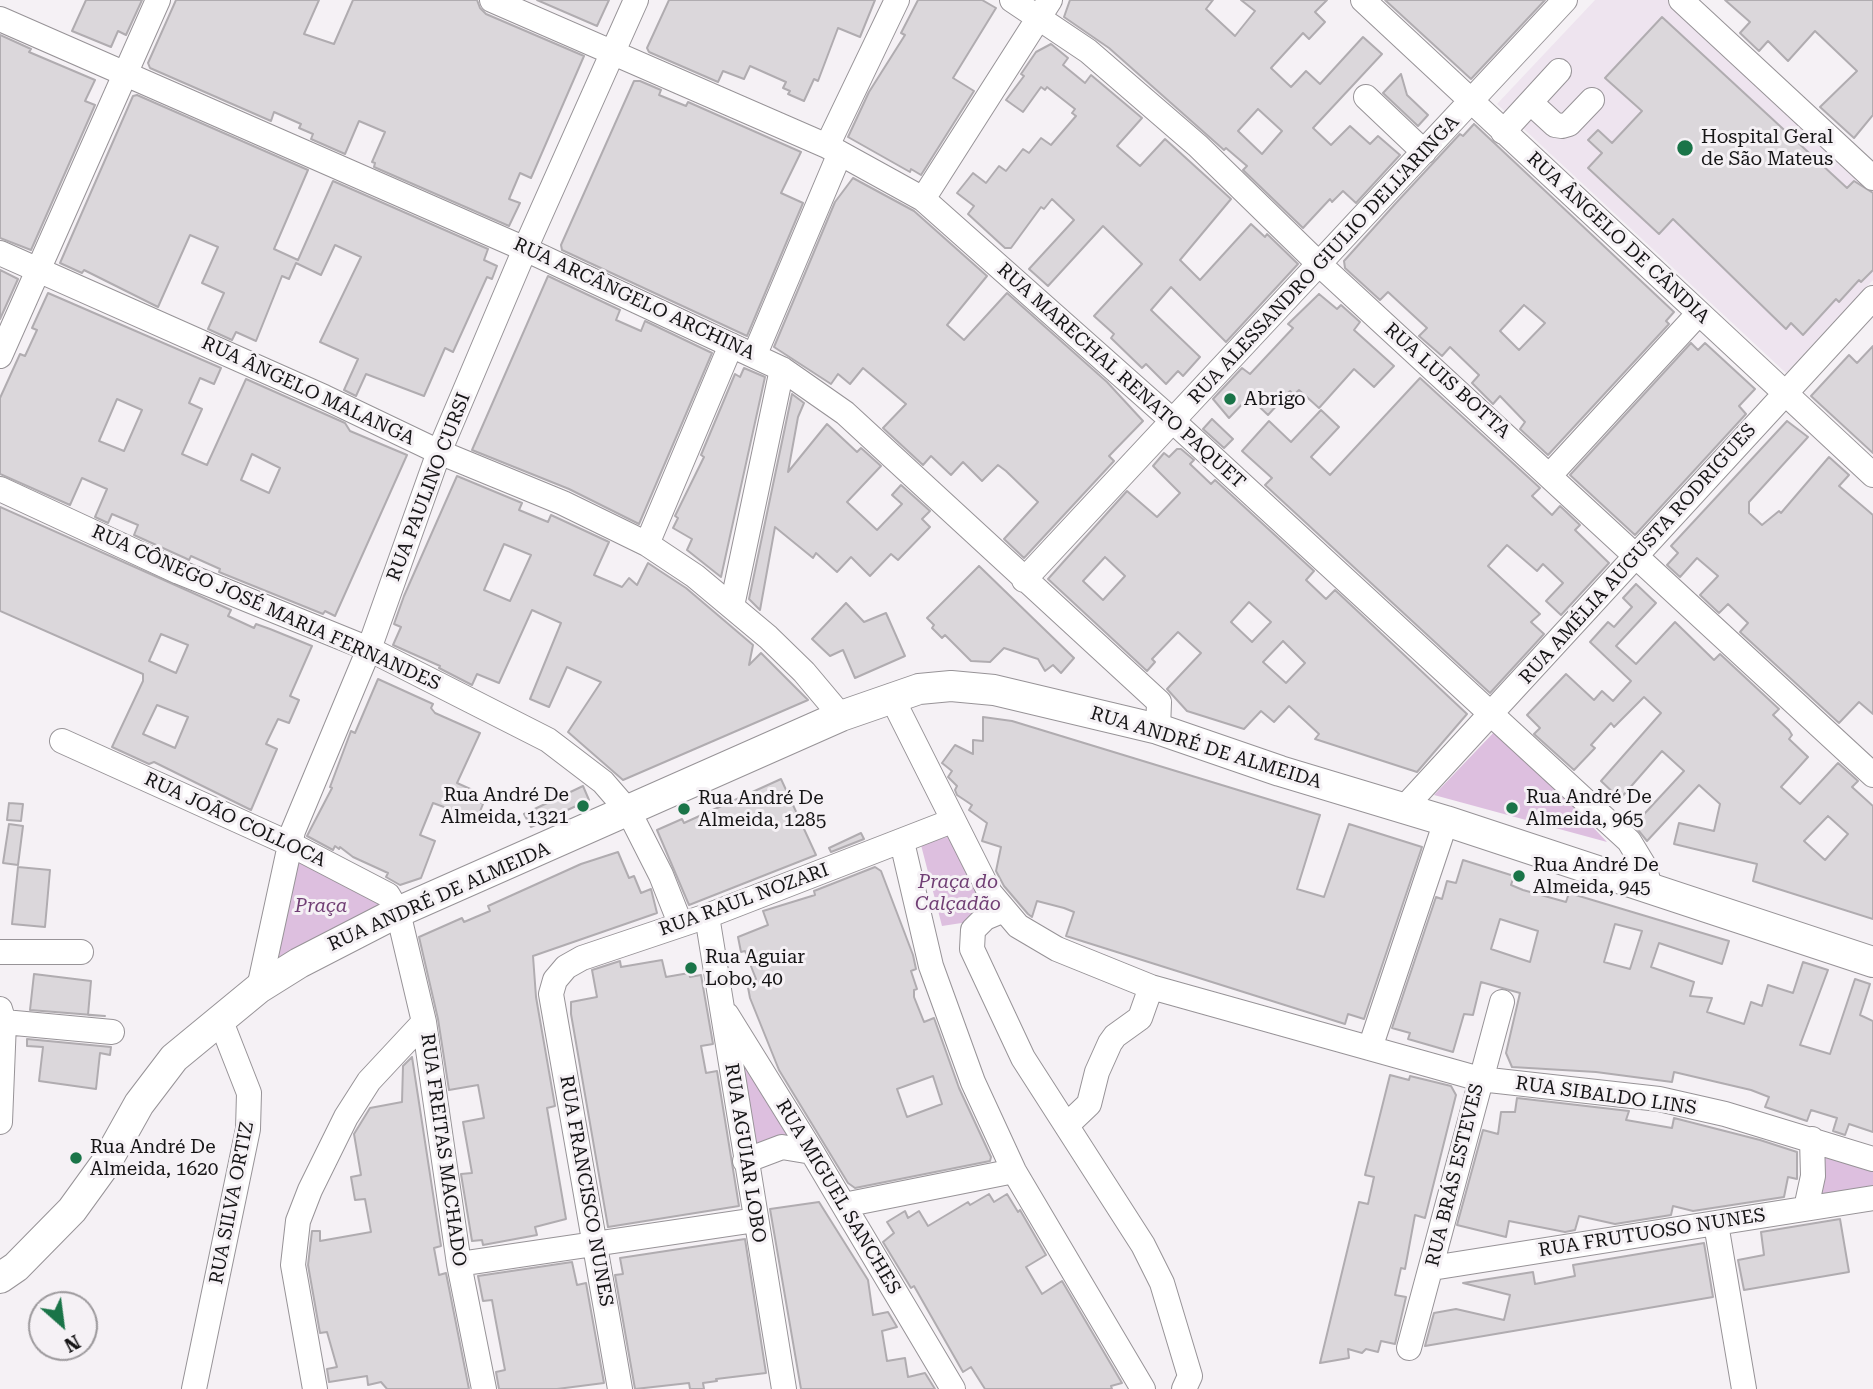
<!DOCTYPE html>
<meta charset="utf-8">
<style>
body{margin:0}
#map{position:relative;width:1873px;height:1389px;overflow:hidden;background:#f5f1f5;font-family:"Roboto Serif",serif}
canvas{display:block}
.north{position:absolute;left:28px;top:1291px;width:70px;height:70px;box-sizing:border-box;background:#f5f1f5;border:2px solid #9c999c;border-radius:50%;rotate:152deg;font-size:19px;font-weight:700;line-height:28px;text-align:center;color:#161516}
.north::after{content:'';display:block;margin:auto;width:24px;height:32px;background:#1a7448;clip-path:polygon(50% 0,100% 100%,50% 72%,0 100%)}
</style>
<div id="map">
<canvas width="1873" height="1389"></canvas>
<div class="north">N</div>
</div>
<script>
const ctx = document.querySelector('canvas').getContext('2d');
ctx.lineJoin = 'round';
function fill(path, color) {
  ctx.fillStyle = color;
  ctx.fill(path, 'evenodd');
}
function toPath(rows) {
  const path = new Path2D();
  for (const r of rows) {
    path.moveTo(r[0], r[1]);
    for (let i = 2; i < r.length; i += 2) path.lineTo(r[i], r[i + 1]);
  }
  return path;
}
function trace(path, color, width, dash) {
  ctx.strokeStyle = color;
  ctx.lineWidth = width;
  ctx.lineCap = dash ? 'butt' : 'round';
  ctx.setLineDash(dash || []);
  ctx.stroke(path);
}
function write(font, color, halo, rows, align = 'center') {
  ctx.font = font + ' "Roboto Serif",serif';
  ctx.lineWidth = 6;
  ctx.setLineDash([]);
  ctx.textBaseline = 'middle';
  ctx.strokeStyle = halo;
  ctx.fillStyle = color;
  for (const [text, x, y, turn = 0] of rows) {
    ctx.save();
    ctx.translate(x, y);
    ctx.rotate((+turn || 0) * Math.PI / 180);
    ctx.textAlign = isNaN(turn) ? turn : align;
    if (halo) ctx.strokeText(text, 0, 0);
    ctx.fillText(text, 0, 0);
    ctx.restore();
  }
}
fill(toPath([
 [1595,0,1668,0,1873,191,1873,280,1786,373,1497,104]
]), '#eee4ef');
fill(toPath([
 [1496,730,1540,771,1607,842,1434,795],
 [956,834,987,896,968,922,942,926,921,845],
 [297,855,387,905,274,969],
 [735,1038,798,1139,754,1153],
 [1824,1148,1873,1164,1873,1186,1816,1200]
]), '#ddbfdf');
const building = toPath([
 [86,0,142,0,126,35,118,31,111,47,72,31,86,0],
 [176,0,319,0,304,34,334,44,353,0,477,0,480,8,486,14,584,56,531,178,520,173,509,199,520,203,509,226,374,167,375,163,372,162,385,132,359,121,345,154,311,139,313,134,299,128,301,124,274,112,271,121,150,68,148,63,176,0],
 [537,0,609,0,597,26,537,0],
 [669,0,875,0,860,37,838,28,818,81,814,79,804,101,788,94,790,91,783,88,786,82,750,66,744,79,723,71,718,82,649,52,647,48,669,0],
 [918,0,982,0,996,8,953,78,974,91,921,175,911,169,910,172,848,137,869,92,905,35,901,33,918,0],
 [1070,0,1213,0,1206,9,1235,36,1255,11,1241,0,1327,0,1315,12,1325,22,1309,39,1303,33,1271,68,1291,87,1306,71,1320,84,1363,37,1382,54,1313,128,1331,145,1350,126,1370,144,1378,136,1400,155,1356,203,1343,191,1332,202,1330,199,1303,228,1243,170,1247,166,1226,148,1224,150,1109,48,1064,17,1070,0],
 [1258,109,1282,131,1262,154,1238,131,1258,109],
 [1385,0,1545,0,1471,79,1385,0],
 [1725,0,1873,0,1873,115,1854,138,1820,107,1857,71,1815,31,1788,61,1768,41,1759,51,1740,33,1750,22,1725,0],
 [1662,17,1847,188,1854,181,1873,193,1873,270,1861,282,1859,280,1839,302,1836,299,1803,335,1791,323,1786,329,1673,219,1659,234,1588,168,1602,153,1588,140,1598,130,1612,143,1642,111,1605,78,1662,17],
 [0,35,31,49,29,52,95,80,85,101,95,105,31,250,0,238,0,35],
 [1051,44,1068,58,1063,65,1085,83,1091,75,1142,118,1117,146,1140,166,1165,139,1231,199,1180,260,1200,280,1251,224,1265,237,1267,234,1298,264,1226,342,1171,287,1151,310,1200,357,1183,376,1178,371,1166,384,1146,364,1142,368,1111,338,1114,334,1094,316,1142,264,1103,226,1048,286,1029,269,1074,220,1052,199,1044,209,1041,207,1011,248,1005,248,968,214,974,206,957,193,973,173,986,183,999,166,1006,171,1023,149,1029,153,1041,138,1051,145,1076,116,1072,113,1075,109,1047,87,1045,90,1041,87,1023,112,1006,100,1024,76,1021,74,1036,52,1051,44],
 [1401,74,1407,95,1428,115,1418,126,1383,93,1401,74],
 [634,81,640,81,661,90,659,95,686,106,688,102,801,152,781,193,803,203,747,336,562,250,561,245,634,81],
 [137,95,308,170,274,249,298,260,333,181,488,249,484,260,497,266,492,279,487,277,453,352,445,348,424,396,366,374,356,396,344,390,358,359,320,342,361,257,335,245,321,275,296,263,289,279,282,276,256,341,236,332,232,340,208,329,224,293,202,283,218,247,190,235,158,307,84,270,82,273,60,263,133,96,137,95],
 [1474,124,1674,312,1666,321,1669,324,1548,455,1520,429,1525,422,1500,396,1493,404,1472,383,1479,375,1450,347,1442,356,1419,336,1427,328,1388,292,1380,300,1345,268,1344,261,1396,203,1460,134,1463,136,1474,124],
 [1524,305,1545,323,1519,350,1500,331,1524,305],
 [853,178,914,211,987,276,947,325,964,340,1007,293,1107,382,1143,421,1109,456,1114,461,1024,558,1004,539,1038,502,1006,471,998,465,982,481,963,462,951,475,931,456,923,465,883,428,906,404,863,368,850,384,838,374,831,384,774,347,835,202,853,178],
 [0,270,18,279,0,319,0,270],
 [548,276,620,310,616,320,641,331,645,321,712,353,639,524,569,489,472,450,548,276],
 [48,293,221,368,214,384,200,378,189,403,202,409,182,454,207,465,246,379,345,423,350,431,407,455,335,616,325,611,323,614,219,572,220,569,191,556,189,560,185,558,134,535,138,525,112,514,108,523,95,517,107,489,82,478,70,505,0,474,0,398,20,354,25,356,37,330,32,328,48,293],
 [117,399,142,410,124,451,99,441,117,399],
 [252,454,280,468,269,493,241,480,252,454],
 [1319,294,1337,309,1341,305,1360,322,1354,330,1394,366,1374,387,1354,369,1319,408,1299,390,1294,395,1290,391,1268,415,1249,397,1229,418,1213,399,1242,368,1250,374,1293,328,1288,324,1319,294],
 [1691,343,1698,350,1705,343,1755,389,1739,406,1746,414,1635,535,1570,475,1691,343],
 [1873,346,1873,453,1811,396,1849,355,1857,363,1873,346],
 [744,368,765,377,721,577,687,550,692,539,673,528,678,518,675,516,704,457,701,455,735,374,740,377,744,368],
 [1420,378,1540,488,1532,496,1552,515,1560,506,1580,525,1575,530,1609,563,1561,615,1546,601,1563,583,1543,564,1537,571,1507,545,1488,566,1540,614,1531,622,1544,634,1490,693,1265,485,1272,478,1242,451,1269,421,1291,442,1321,410,1339,427,1311,457,1330,475,1420,378],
 [792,394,804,403,798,417,788,472,827,424,857,452,861,448,881,466,847,502,877,530,902,504,892,495,901,485,930,511,922,519,930,527,898,560,891,554,870,576,851,557,837,572,816,553,813,558,775,527,760,610,749,599,792,394],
 [1212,419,1233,439,1224,448,1203,429,1212,419],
 [1787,421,1808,437,1749,502,1749,513,1762,525,1779,511,1781,513,1829,457,1849,475,1839,486,1873,515,1873,714,1859,702,1839,723,1740,632,1748,623,1728,604,1719,613,1700,595,1718,576,1697,558,1680,577,1667,565,1678,553,1671,546,1787,421],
 [1177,449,1181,449,1194,460,1190,464,1211,484,1215,480,1314,571,1306,580,1326,599,1335,590,1467,714,1417,772,1315,739,1319,734,1289,706,1274,722,1261,711,1244,729,1187,711,1167,689,1201,653,1178,632,1152,659,1155,662,1147,671,1048,579,1127,491,1157,517,1180,493,1153,466,1164,453,1169,457,1177,449],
 [1105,557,1125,576,1103,600,1083,581,1105,557],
 [1249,602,1271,622,1252,642,1231,622,1249,602],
 [1283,641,1305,663,1286,683,1263,662,1283,641],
 [457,476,522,503,519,510,548,522,551,515,609,542,594,575,622,587,629,578,637,585,648,563,660,571,686,588,753,645,749,665,761,653,808,700,623,780,568,732,601,682,567,667,549,707,530,699,561,623,532,610,499,683,477,674,472,685,439,668,440,666,393,645,401,627,394,624,404,596,457,476],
 [504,544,531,555,510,601,484,590,504,544],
 [0,507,231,610,228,616,254,628,256,624,270,629,312,646,290,696,299,700,289,723,278,719,266,744,277,749,251,810,154,762,149,764,112,747,143,681,143,674,0,611,0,507],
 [161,634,188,645,176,673,149,661,161,634],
 [157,705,188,717,175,748,143,734,157,705],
 [979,566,1074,658,1061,673,1053,665,1045,671,1038,659,1004,648,990,662,971,661,945,635,942,638,932,628,934,625,927,618,979,566],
 [1636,584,1656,603,1616,646,1636,664,1675,622,1714,660,1720,654,1779,709,1773,715,1789,730,1792,735,1789,739,1808,757,1781,787,1800,804,1838,763,1858,781,1852,787,1873,806,1873,919,1753,881,1757,864,1674,844,1679,823,1714,831,1720,804,1699,785,1647,841,1634,825,1684,771,1662,751,1620,799,1601,781,1661,713,1644,697,1614,727,1611,723,1591,745,1595,748,1574,770,1534,734,1540,728,1527,715,1566,674,1594,700,1602,691,1613,701,1631,681,1590,642,1608,622,1614,627,1632,607,1623,598,1636,584],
 [1828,816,1848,834,1825,860,1804,841,1828,816],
 [846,603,864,622,886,613,905,656,855,678,843,650,830,656,812,639,846,603],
 [378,679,433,704,431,708,435,713,480,733,457,783,477,792,474,799,483,804,477,819,433,803,420,835,435,841,421,878,400,885,386,877,388,873,353,857,340,847,339,849,335,846,333,850,307,836,332,788,330,787,351,731,355,733,378,679],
 [983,717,1012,721,1320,815,1297,889,1324,897,1349,824,1422,847,1364,1019,1348,1014,1345,1024,1066,936,1074,912,1064,908,1037,901,1032,917,1028,914,1004,886,996,871,1001,847,982,841,987,823,969,810,972,805,957,795,955,790,957,786,948,777,952,771,942,763,955,745,973,754,973,740,983,741,983,717],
 [781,779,816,855,689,905,657,830,682,819,684,823,781,779],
 [583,786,589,800,531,827,524,814,583,786],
 [9,803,23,804,21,821,7,820,9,803],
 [9,824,23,826,18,865,3,863,9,824],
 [861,833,864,839,831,852,829,848,861,833],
 [618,852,629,878,634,876,641,893,651,889,657,913,533,956,536,997,555,1106,547,1108,566,1219,535,1227,537,1235,483,1245,482,1240,472,1241,461,1174,472,1173,463,1122,484,1118,478,1085,449,1090,438,1019,419,937,462,918,464,922,490,911,488,906,581,864,618,852],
 [1463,860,1514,876,1511,885,1523,890,1566,902,1569,893,1729,941,1722,964,1659,943,1651,967,1694,982,1690,996,1712,998,1707,1012,1744,1024,1751,1002,1762,1006,1768,985,1793,993,1803,962,1828,970,1800,1045,1830,1054,1855,979,1870,984,1860,1015,1873,1021,1873,1132,1849,1124,1845,1135,1833,1131,1837,1118,1811,1110,1807,1121,1765,1107,1769,1097,1751,1090,1674,1072,1672,1082,1596,1072,1512,1067,1506,1053,1520,993,1481,982,1473,1015,1464,1014,1453,1052,1408,1039,1410,1033,1392,1028,1436,897,1442,899,1447,881,1456,883,1463,860],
 [1500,919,1538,931,1530,962,1491,949,1500,919],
 [1615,924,1642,931,1630,969,1604,962,1615,924],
 [18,867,50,870,45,927,12,924,18,867],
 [875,867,881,871,913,955,916,969,911,971,917,989,914,990,914,997,924,1022,934,1018,959,1088,991,1157,990,1161,855,1188,848,1183,779,1070,750,998,747,982,756,979,745,951,741,952,738,937,768,925,763,911,815,895,814,891,875,867],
 [933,1076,942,1104,907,1117,897,1089,933,1076],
 [662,960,666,977,689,973,690,977,701,975,713,1044,701,1046,706,1073,717,1071,739,1206,608,1227,571,1014,571,1002,597,997,592,970,620,961,621,967,662,960],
 [34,974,91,981,88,1015,105,1016,30,1010,34,974],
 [27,1039,111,1047,110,1055,100,1053,96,1089,39,1081,43,1047,27,1046,27,1039],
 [412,1057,441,1246,434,1248,439,1275,446,1273,469,1389,387,1389,381,1382,368,1385,367,1376,329,1382,327,1369,337,1367,327,1332,320,1333,308,1265,312,1231,320,1231,320,1241,371,1232,365,1199,355,1200,351,1177,361,1175,354,1134,370,1108,402,1102,403,1066,412,1057],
 [1390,1075,1409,1080,1410,1076,1451,1086,1456,1095,1425,1218,1415,1215,1405,1269,1401,1268,1395,1295,1406,1297,1395,1344,1381,1341,1378,1352,1366,1349,1362,1353,1348,1349,1349,1358,1320,1363,1359,1202,1368,1204,1374,1177,1365,1175,1390,1075],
 [1517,1098,1629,1111,1626,1120,1672,1128,1674,1118,1760,1140,1797,1152,1797,1179,1788,1177,1784,1197,1693,1211,1673,1206,1671,1215,1615,1224,1579,1216,1575,1230,1565,1232,1509,1221,1506,1237,1457,1225,1483,1130,1498,1134,1501,1112,1515,1112,1517,1098],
 [989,1194,994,1202,1007,1194,1018,1212,1020,1210,1046,1255,1026,1267,1042,1294,1062,1281,1122,1383,1111,1386,1112,1389,985,1389,971,1367,963,1372,914,1286,911,1288,883,1242,894,1233,887,1222,905,1211,908,1218,919,1211,928,1226,968,1202,970,1205,989,1194],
 [819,1202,868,1280,873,1315,888,1312,897,1327,882,1331,887,1361,905,1358,908,1377,925,1373,935,1389,801,1389,770,1209,819,1202],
 [1840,1219,1849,1272,1744,1290,1738,1260,1764,1255,1761,1232,1840,1219],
 [745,1239,766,1373,716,1379,717,1381,703,1383,704,1389,690,1389,689,1383,635,1389,615,1275,623,1274,620,1258,745,1239],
 [1704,1243,1713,1297,1425,1346,1434,1313,1456,1309,1504,1320,1510,1295,1463,1283,1533,1272,1535,1284,1575,1276,1573,1265,1704,1243],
 [572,1262,577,1285,586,1283,604,1383,557,1389,499,1389,496,1372,505,1370,495,1317,492,1300,483,1301,478,1276,572,1262]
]);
fill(building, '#dbd7db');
trace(building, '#b0acb0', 2);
const minor = toPath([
 [492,0,827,146,923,199,1174,422,1629,841,1643,864,1651,889],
 [1012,0,1088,51,1198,146,1318,263,1873,775],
 [1363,0,1873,475],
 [1681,0,1873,178],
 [0,19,525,249,782,369,845,413,1159,702,1158,729],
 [1366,97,1424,152],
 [1531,103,1555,125,1562,126,1569,124,1592,100],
 [1503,132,1559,71],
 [827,146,897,0],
 [923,199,1050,0],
 [0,253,324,397,439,452,563,503,647,544,695,576,768,637,804,672,841,716],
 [755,354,840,153],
 [0,356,158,0],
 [1550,475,1699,313],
 [0,489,179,572,369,649,548,740,603,782,629,812,661,875,680,923],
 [647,544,731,345],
 [1024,580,1565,0],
 [732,606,782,369],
 [891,696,990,893,1018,926,1057,949,1151,987,1480,1079,1659,1099,1725,1114,1873,1159],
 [62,741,290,844,388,895,398,912,424,1022,459,1264,484,1389],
 [1403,809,1873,298],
 [902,842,931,966,973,1082,1014,1171,1143,1389],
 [1004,910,985,918,973,930,972,949,1023,1058,1143,1245,1162,1283,1190,1376,1184,1389],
 [707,916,784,1389],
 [0,952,81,952],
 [259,988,293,831,369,649,439,452,525,249,636,0],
 [0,1009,4,1022,0,1122],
 [727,1015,812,1152,953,1389],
 [4,1022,112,1032],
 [1370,1048,1446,821],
 [1067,1125,1089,1104,1097,1072,1110,1043,1115,1036,1140,1018,1151,987],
 [745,1161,782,1147,812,1152],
 [844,1205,1014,1171],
 [1806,1208,1813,1176,1812,1139],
 [1716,1224,1744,1389],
 [459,1264,756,1220],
 [1432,1268,1873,1198],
 [1409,1348,1502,1002],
 [194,1389,248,1129,249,1093,220,1019],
 [315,1389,293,1265,298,1221,310,1190,346,1117,369,1081,424,1022],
 [620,1389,551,994,555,980,566,967,582,958,707,916,952,821]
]);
const major = toPath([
 [0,1278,16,1267,72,1210,106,1163,139,1104,174,1058,259,988,299,963,398,912,841,716,919,689,951,686,994,690,1158,729,1280,771,1446,821,1873,962]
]);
trace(minor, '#979397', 26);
trace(major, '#979397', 32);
trace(minor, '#fff', 24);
trace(major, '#fff', 30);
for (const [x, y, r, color] of [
 [1685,148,9,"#1a7448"],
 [1230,399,7,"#1a7448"],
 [583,806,7,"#1a7448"],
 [1512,808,7,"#1a7448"],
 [684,809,7,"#1a7448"],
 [1519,876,7,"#1a7448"],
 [691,968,7,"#1a7448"],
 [76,1158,7,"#1a7448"]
]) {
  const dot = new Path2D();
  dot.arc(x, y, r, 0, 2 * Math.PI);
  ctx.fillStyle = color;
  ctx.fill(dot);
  trace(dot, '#f5f1f5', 2.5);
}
write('19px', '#161516', '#f5f1f5', [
 ["Hospital Geral",1701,137],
 ["de São Mateus",1701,159],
 ["Abrigo",1244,399],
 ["Rua André De",569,795,"right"],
 ["Almeida, 1321",569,817,"right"],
 ["Rua André De",1526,797],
 ["Almeida, 965",1526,819],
 ["Rua André De",698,798],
 ["Almeida, 1285",698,820],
 ["Rua André De",1533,865],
 ["Almeida, 945",1533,887],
 ["Rua Aguiar",705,957],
 ["Lobo, 40",705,979],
 ["Rua André De",90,1147],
 ["Almeida, 1620",90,1169]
], 'left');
write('19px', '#161516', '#f5f1f5', [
 ["RUA ÂNGELO DE CÂNDIA",1618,238,43],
 ["RUA ALESSANDRO GIULIO DELL'ARINGA",1324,260,-47],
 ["RUA ARCÂNGELO ARCHINA",634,299,25],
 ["RUA MARECHAL RENATO PAQUET",1121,376,42],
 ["RUA LUIS BOTTA",1447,381,42],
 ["RUA ÂNGELO MALANGA",308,391,25],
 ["RUA PAULINO CURSI",429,487,-69],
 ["RUA AMÉLIA AUGUSTA RODRIGUES",1638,554,-48],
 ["RUA CÔNEGO JOSÉ MARIA FERNANDES",266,608,24],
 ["RUA ANDRÉ DE ALMEIDA",1206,748,17],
 ["RUA JOÃO COLLOCA",235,820,25],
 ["RUA ANDRÉ DE ALMEIDA",439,897,-24],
 ["RUA RAUL NOZARI",744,900,-20],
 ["RUA SIBALDO LINS",1606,1096,8],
 ["RUA FREITAS MACHADO",443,1150,82],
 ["RUA AGUIAR LOBO",745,1153,81],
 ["RUA BRÁS ESTEVES",1455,1175,-76],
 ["RUA FRANCISCO NUNES",586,1191,80],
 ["RUA MIGUEL SANCHES",838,1197,59],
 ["RUA SILVA ORTIZ",232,1203,-79],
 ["RUA FRUTUOSO NUNES",1652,1233,-9]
]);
write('italic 19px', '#703e74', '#f5f1f5', [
 ["Praça do",958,882],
 ["Calçadão",958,904],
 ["Praça",321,906]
]);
</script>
